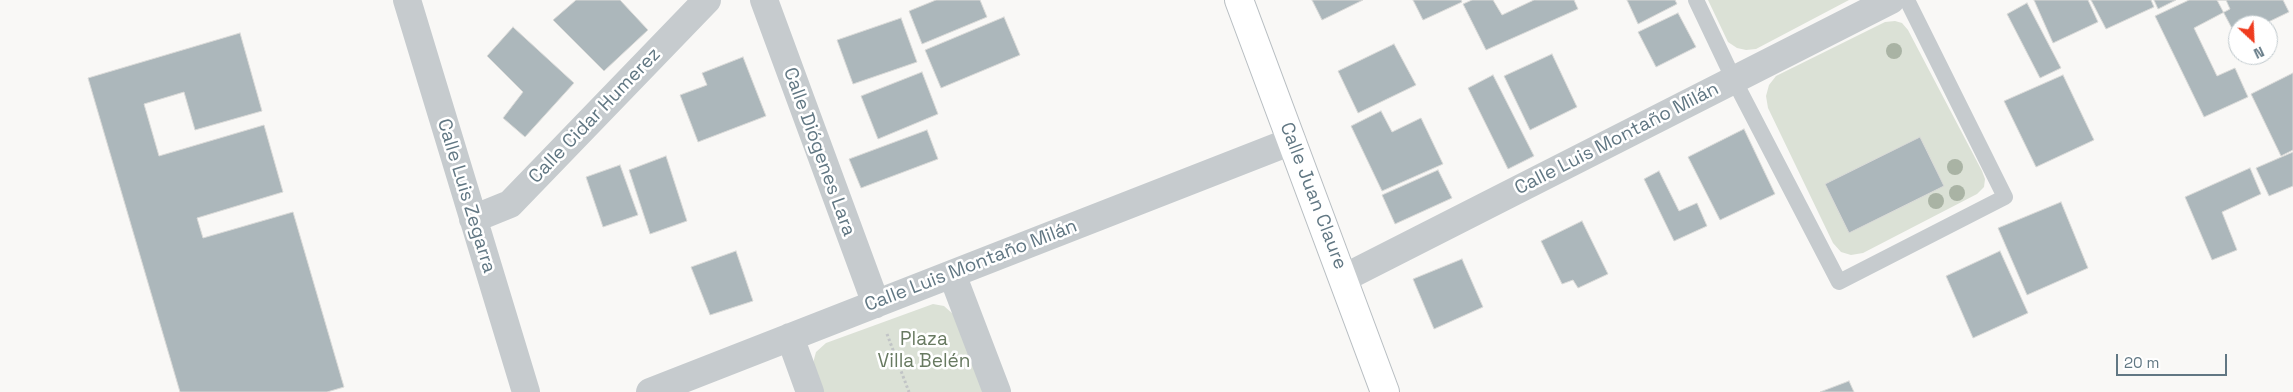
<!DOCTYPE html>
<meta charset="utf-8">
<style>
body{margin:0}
#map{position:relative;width:2293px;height:392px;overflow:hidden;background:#f9f8f6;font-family:"Space Grotesk",sans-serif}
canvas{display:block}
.north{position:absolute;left:2228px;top:15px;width:50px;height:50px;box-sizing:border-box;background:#fff;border:1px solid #c0c9cd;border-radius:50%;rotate:155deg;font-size:14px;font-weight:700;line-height:20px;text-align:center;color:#617783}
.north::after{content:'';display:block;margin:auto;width:18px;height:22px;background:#ef3c1f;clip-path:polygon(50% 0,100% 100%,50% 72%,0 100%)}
.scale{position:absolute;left:2116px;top:354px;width:111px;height:22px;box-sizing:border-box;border:2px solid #617783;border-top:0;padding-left:6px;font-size:15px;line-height:18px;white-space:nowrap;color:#617783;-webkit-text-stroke:4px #fff;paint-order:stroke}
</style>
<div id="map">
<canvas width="2293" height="392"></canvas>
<div class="north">N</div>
<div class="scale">20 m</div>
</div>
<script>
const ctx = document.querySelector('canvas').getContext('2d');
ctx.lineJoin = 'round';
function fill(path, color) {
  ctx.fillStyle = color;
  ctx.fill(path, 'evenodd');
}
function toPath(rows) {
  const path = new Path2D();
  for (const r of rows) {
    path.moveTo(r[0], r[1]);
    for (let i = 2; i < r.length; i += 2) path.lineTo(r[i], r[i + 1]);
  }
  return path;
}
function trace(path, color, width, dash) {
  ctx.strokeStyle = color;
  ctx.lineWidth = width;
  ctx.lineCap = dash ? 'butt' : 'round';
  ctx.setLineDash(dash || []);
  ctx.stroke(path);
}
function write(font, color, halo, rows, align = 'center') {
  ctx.font = font + ' "Space Grotesk",sans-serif';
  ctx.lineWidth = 5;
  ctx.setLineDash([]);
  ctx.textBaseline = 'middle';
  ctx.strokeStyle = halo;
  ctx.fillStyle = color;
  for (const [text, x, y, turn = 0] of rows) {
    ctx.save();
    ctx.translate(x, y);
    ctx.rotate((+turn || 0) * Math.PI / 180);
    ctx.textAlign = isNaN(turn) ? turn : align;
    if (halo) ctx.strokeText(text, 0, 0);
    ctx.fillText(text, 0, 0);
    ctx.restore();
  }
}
fill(toPath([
 [1708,0,1849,0,1756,49,1746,50,1737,48,1728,42],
 [1895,21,1902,23,1908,30,1982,171,1985,179,1984,187,1977,194,1863,253,1851,255,1841,252,1833,243,1768,108,1766,96,1769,85,1776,76,1885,22],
 [933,304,944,306,953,314,986,392,819,392,813,363,816,352,826,343]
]), '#dbe1d6');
const building = toPath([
 [576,0,620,0,648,30,604,71,553,20,576,0],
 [936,0,980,0,987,17,922,44,909,11,936,0],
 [1312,0,1363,0,1322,20,1312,0],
 [1413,0,1461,0,1462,2,1423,20,1413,0],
 [1472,0,1493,0,1502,15,1534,0,1574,0,1578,9,1486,50,1463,4,1472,0],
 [1627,0,1675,0,1677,4,1638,24,1627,0],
 [2034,0,2088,0,2098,22,2053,43,2034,0],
 [2091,0,2151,0,2154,7,2106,29,2091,0],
 [2154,0,2176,0,2158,9,2154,0],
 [2189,0,2226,0,2230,9,2194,28,2217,76,2235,68,2248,97,2204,117,2155,16,2189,0],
 [2217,0,2283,0,2289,12,2262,25,2238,25,2237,38,2217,0],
 [2027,3,2061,68,2040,78,2007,14,2027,3],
 [1678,13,1696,47,1656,67,1638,32,1678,13],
 [1004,17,1020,55,941,88,925,50,1004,17],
 [901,18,917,62,853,84,837,40,901,18],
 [513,27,574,83,525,137,503,118,523,92,487,56,513,27],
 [240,33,262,111,195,130,184,92,144,104,159,156,264,125,283,192,197,218,203,238,293,212,344,387,327,392,180,392,88,78,240,33],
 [1394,44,1416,85,1358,113,1338,71,1394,44],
 [1552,54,1577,107,1530,130,1504,76,1552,54],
 [743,57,766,116,698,142,680,95,707,85,702,73,743,57],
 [922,72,938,114,878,139,861,96,922,72],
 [2293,73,2293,150,2281,156,2251,94,2293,73],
 [1493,75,1534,156,1508,169,1468,88,1493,75],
 [2063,75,2094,140,2036,167,2004,101,2063,75],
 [1381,111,1392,132,1421,118,1443,164,1382,191,1351,126,1381,111],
 [1744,129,1775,194,1720,220,1688,157,1744,129],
 [927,130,938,159,861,188,849,159,927,130],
 [1920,137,1944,186,1849,233,1825,184,1920,137],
 [2293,152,2293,186,2269,196,2256,168,2293,152],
 [666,156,687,221,650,234,629,170,666,156],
 [620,165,638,215,603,227,586,177,620,165],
 [2250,168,2261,194,2222,212,2237,250,2212,260,2185,197,2250,168],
 [1438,170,1452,198,1395,224,1382,195,1438,170],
 [1659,171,1679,211,1697,203,1707,226,1674,241,1644,179,1659,171],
 [2061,202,2088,268,2027,295,1998,228,2061,202],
 [1582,221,1608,274,1578,288,1573,280,1562,284,1541,241,1582,221],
 [736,251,753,301,710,315,691,267,736,251],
 [2000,251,2028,313,1973,338,1946,276,2000,251],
 [1462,259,1483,307,1434,329,1413,279,1462,259],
 [1849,381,1854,392,1820,392,1849,381]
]);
fill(building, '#acb7bb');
trace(building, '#dadad8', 1);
const secondary = toPath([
 [1239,0,1385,392]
]);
trace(secondary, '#b8bec2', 30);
trace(toPath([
 [887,334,909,392]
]), '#c1c4c6', 3, [2.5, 2.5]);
trace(toPath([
 [1696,0,1734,80,1839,282,2005,197,1907,0]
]), '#c6cbce', 16);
trace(toPath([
 [407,0,526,392],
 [764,0,876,304],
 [473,219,510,204,707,0],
 [952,274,997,392],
 [1344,278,1891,0],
 [790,337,810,392],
 [650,392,1292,141]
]), '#c6cbce', 28);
trace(secondary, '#fff', 28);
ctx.fillStyle = '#a9b3a4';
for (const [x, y] of [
 [1894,51],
 [1955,167],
 [1957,193],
 [1936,201]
]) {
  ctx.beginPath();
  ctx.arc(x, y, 8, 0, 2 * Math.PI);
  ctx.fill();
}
write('19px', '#617783', '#fff', [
 ["Calle Cidar Humerez",595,116,-46],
 ["Calle Luis Montaño Milán",1617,139,-27],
 ["Calle Diógenes Lara",819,152,70],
 ["Calle Luis Zegarra",466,196,73],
 ["Calle Juan Claure",1313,196,69],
 ["Calle Luis Montaño Milán",971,266,-21]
]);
write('19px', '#687a61', '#fff', [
 ["Plaza",924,340],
 ["Villa Belén",924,362]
]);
</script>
